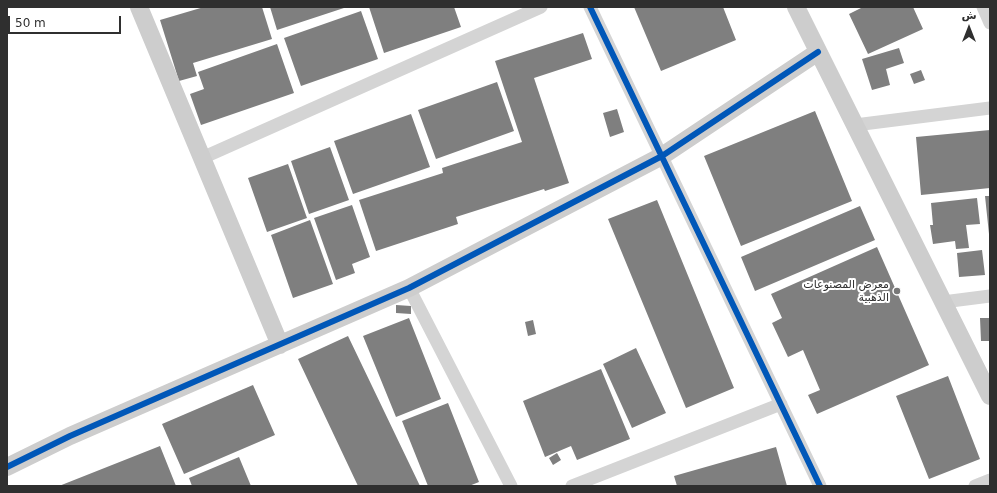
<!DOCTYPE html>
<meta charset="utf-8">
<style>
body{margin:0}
#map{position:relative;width:997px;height:493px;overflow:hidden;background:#fff;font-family:"DejaVu Sans",Vazirmatn,sans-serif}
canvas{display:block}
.frame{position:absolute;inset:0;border:8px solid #2f2f2f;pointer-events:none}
.north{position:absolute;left:949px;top:8px;width:40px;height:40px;-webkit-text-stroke:3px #fff;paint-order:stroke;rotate:0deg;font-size:11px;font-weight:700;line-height:16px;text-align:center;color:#2f2f2f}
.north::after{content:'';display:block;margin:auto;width:14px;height:18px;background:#2f2f2f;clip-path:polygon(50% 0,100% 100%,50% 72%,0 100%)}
.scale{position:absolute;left:8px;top:16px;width:113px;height:18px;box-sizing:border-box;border:2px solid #2f2f2f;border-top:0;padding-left:5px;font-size:12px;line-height:14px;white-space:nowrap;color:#2f2f2f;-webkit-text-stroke:3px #fff;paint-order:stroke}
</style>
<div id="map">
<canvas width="997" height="493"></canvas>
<div class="frame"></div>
<div class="north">ش</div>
<div class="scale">50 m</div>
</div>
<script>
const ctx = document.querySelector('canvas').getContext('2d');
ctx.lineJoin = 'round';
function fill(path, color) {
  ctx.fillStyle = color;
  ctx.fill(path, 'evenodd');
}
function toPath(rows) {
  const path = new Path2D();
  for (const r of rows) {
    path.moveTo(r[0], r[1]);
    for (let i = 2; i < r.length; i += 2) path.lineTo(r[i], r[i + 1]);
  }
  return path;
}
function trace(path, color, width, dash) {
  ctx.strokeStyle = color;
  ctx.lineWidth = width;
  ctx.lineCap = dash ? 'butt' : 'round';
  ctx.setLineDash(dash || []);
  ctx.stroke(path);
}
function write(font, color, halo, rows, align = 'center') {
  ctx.font = font + ' "DejaVu Sans",Vazirmatn,sans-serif';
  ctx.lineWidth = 4;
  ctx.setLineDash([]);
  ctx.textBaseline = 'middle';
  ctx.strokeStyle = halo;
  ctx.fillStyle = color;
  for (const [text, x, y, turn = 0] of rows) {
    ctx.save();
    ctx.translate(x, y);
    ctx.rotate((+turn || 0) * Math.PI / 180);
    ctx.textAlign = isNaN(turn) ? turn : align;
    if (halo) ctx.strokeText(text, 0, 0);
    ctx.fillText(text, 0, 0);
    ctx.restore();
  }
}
fill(toPath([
 [204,7,262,7,272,39,193,63,197,76,179,81,160,20],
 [270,7,347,7,277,30],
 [369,7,454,7,461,27,384,53],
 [634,7,723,7,736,40,661,71],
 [863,7,913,7,923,29,868,54,849,14],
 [361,11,378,59,301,86,284,38],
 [583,33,592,59,534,78,569,183,545,191,544,189,456,217,458,224,376,251,359,200,443,173,442,168,522,142,495,61],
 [277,44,294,93,201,125,190,94,204,89,198,72],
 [899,48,904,63,886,69,890,85,872,90,862,59],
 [921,70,925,80,914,84,910,74],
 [497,82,514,131,436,159,418,110],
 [617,109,624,132,610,137,603,113],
 [815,111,852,201,741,246,704,156],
 [411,114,430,167,353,194,334,141],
 [990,130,990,188,921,195,916,137],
 [330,147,349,200,309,214,291,161],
 [288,164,307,218,267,232,248,178],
 [985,196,990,196,990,233,989,234],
 [977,198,980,224,966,225,969,248,956,249,955,241,933,244,930,225,933,225,931,203],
 [657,200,734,388,686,408,608,219],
 [352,205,370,257,352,264,355,273,336,280,314,218],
 [860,206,875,240,755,291,741,257],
 [310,220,333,284,293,298,271,235],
 [877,247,929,365,817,414,808,395,820,390,803,350,788,357,772,323,782,318,771,294],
 [982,250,985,275,959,277,957,253],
 [396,305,411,306,411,314,396,313],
 [409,318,441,399,396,417,363,336],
 [980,318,990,318,990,341,981,341],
 [533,320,536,334,528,336,525,322],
 [348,336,420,486,358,486,298,359],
 [636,348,666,413,632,428,603,364],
 [601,369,630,439,577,460,571,446,545,457,523,401],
 [948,376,980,459,929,479,896,396],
 [253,385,275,435,184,474,162,424],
 [448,403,479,482,469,486,428,486,402,421],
 [160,446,176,486,59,486],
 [776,447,787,486,677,486,674,476],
 [557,453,561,460,553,465,549,458],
 [239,457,251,486,192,486,189,478]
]), '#7f7f7f');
trace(toPath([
 [590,7,820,486],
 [983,7,990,23],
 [855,125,990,108],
 [202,158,541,7],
 [409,288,511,486],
 [943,302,990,296],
 [572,486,781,404],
 [975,486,990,480]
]), '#d4d4d4', 13);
trace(toPath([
 [139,7,280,345],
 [796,7,990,396],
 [7,467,70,436,409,288,662,156,818,52]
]), '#cdcdcd', 18);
trace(toPath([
 [590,7,820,486],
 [7,467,70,436,409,288,662,156,818,52]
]), '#0057b8', 6);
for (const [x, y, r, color] of [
 [897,291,4,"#787878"]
]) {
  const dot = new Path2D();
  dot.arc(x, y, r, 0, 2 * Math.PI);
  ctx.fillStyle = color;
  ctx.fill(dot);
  trace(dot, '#fff', 1.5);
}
write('11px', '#2f2f2f', '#fff', [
 ["معرض المصنوعات",889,285],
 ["الذهبية",889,298]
], 'right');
</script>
